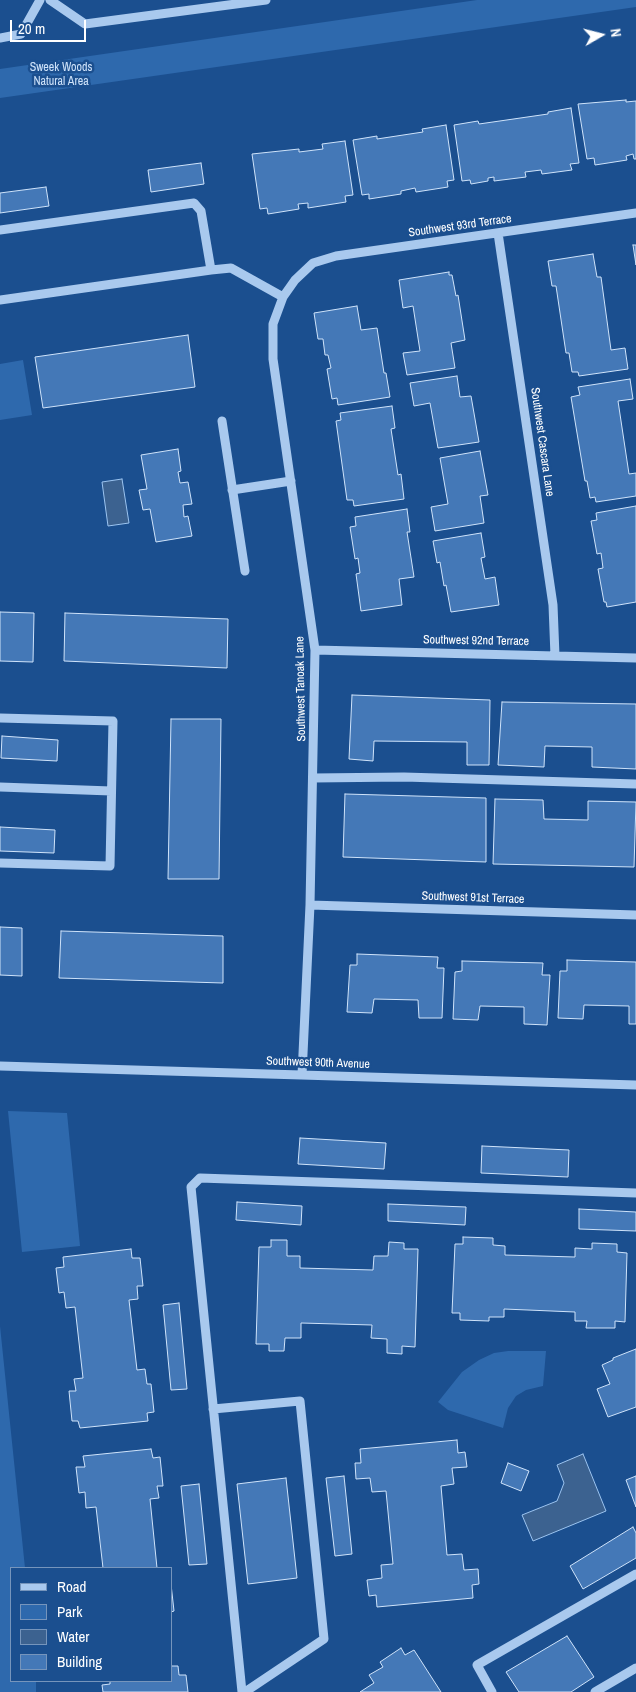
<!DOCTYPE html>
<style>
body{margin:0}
#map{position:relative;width:636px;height:1692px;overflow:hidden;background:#1b4f8f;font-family:"Archivo Narrow",sans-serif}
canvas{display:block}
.legend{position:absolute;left:10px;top:1567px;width:162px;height:115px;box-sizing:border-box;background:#1b4f8f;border:1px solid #7695bc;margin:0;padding:6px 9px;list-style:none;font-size:15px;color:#fff}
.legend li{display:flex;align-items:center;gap:10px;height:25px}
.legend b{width:25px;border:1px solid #7695bc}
.north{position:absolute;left:576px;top:10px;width:50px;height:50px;-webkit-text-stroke:4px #1b4f8f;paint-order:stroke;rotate:82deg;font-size:14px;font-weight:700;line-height:20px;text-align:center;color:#fff}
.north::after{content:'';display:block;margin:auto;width:18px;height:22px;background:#fff;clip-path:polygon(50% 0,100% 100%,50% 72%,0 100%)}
.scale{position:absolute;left:10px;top:20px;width:76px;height:22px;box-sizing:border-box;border:2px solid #fff;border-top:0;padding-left:6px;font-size:15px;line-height:18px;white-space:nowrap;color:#fff;-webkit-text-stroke:4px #1b4f8f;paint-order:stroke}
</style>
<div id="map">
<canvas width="636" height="1692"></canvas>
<ul class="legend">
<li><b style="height:6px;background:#a9c9ee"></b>Road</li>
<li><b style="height:14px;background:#2e69ad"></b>Park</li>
<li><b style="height:14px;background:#3c6290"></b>Water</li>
<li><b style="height:14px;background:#4478b7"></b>Building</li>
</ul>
<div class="north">N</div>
<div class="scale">20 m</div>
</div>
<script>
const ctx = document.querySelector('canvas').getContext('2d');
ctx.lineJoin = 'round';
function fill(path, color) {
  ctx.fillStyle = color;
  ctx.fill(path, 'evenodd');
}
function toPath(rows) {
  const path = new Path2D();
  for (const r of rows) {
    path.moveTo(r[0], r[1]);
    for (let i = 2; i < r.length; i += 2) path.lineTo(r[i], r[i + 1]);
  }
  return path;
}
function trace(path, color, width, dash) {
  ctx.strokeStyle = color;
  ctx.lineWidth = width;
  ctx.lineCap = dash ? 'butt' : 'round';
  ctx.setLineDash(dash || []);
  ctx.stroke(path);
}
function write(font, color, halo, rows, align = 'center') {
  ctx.font = font + ' "Archivo Narrow",sans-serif';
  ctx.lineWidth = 5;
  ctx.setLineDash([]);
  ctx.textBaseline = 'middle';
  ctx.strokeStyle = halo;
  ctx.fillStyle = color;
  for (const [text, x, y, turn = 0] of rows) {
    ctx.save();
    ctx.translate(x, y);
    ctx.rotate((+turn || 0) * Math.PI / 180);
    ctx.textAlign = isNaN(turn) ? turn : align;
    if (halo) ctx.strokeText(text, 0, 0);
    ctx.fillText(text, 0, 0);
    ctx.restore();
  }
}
fill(toPath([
 [477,0,636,0,636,7,0,98,0,69],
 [23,360,32,415,0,420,0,364],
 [8,1111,67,1113,80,1246,22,1252],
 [0,1326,25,1568,11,1568,11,1681,36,1681,36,1692,0,1692],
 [508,1351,546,1351,543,1386,526,1390,516,1396,508,1408,503,1428,448,1410,438,1402,462,1372,479,1360,494,1353]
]), '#2e69ad');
const water = toPath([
 [122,479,129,523,108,526,102,482,122,479],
 [583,1454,606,1511,533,1541,522,1515,557,1501,564,1483,557,1465,583,1454]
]);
fill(water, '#3c6290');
trace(water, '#9cc4f0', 1);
const building = toPath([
 [626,100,626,102,636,101,636,159,634,159,633,154,626,156,627,160,595,165,594,158,587,159,578,104,626,100],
 [571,108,579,163,570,164,572,170,542,174,541,170,525,172,526,177,494,181,494,177,488,178,488,181,471,184,470,180,462,181,454,125,478,121,479,124,548,114,548,112,571,108],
 [446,125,454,180,447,181,448,187,416,192,415,188,401,191,401,194,369,199,369,194,362,195,353,140,377,136,377,139,423,132,422,129,446,125],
 [345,141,353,195,345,196,346,202,308,208,308,203,298,204,299,209,268,214,267,208,260,209,252,154,299,149,299,152,323,149,322,144,345,141],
 [201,163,204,184,151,192,148,170,201,163],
 [46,187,49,206,0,213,0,193,46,187],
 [633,245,636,245,636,265,633,245],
 [593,254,597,277,601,277,611,350,625,348,628,369,579,376,578,372,572,372,569,353,566,353,556,286,552,286,548,261,593,254],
 [449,272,449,275,452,275,456,296,458,295,465,340,451,343,455,368,407,375,403,353,420,351,413,306,403,308,399,280,449,272],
 [357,306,361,330,377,328,384,373,386,373,390,397,338,405,337,398,332,399,327,369,331,368,328,355,325,355,323,339,318,339,314,313,357,306],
 [188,335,195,387,43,408,35,357,188,335],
 [457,376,460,397,471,396,479,442,438,448,430,403,414,406,410,383,457,376],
 [630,379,633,399,618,401,629,474,636,473,636,496,596,502,595,497,590,498,587,481,585,481,571,397,580,395,578,387,630,379],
 [392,406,395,428,391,429,398,475,401,474,404,499,354,506,353,500,347,500,336,421,341,420,340,413,392,406],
 [178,449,181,471,178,472,180,483,188,482,192,504,183,505,184,517,188,516,192,536,156,542,150,509,143,510,139,490,147,489,141,455,178,449],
 [480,451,488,495,480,496,484,523,435,531,431,507,448,504,440,458,480,451],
 [636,506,636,602,607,607,606,602,604,602,598,569,603,568,601,553,597,554,591,521,597,520,596,513,636,506],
 [407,509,410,532,407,532,414,577,399,579,402,605,361,611,356,574,360,573,358,558,355,559,350,527,356,526,355,517,407,509],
 [481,533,485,557,481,558,485,579,495,577,499,605,451,612,446,585,444,586,440,562,437,563,433,541,481,533],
 [0,612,34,613,33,662,0,661,0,612],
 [65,613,228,619,227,668,64,661,65,613],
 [352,695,490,700,489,765,467,765,467,742,374,741,373,761,349,759,352,695],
 [502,702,636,704,636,769,592,767,592,747,545,746,544,767,498,765,502,702],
 [171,719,221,719,219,879,168,879,171,719],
 [2,736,58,740,57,761,1,758,2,736],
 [345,794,486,798,486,862,343,857,345,794],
 [495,799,543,800,544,819,588,820,588,801,636,802,634,867,493,864,495,799],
 [0,827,55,830,54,853,0,851,0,827],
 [0,927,22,928,22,976,0,975,0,927],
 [61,931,223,936,223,983,59,978,61,931],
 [357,954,438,957,437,968,444,968,442,1018,419,1018,418,1000,374,999,372,1013,347,1012,350,965,357,965,357,954],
 [567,960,636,962,636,1024,629,1024,629,1006,584,1005,583,1019,558,1018,560,971,567,971,567,960],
 [462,961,543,963,542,975,550,975,547,1025,524,1024,524,1007,480,1006,478,1020,453,1019,455,972,462,971,462,961],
 [300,1138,386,1143,384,1169,298,1164,300,1138],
 [482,1146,569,1150,568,1177,481,1173,482,1146],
 [237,1202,302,1206,301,1225,236,1220,237,1202],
 [388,1204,466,1207,465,1225,388,1221,388,1204],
 [579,1209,636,1212,636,1231,579,1229,579,1209],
 [463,1237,493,1238,493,1245,505,1246,505,1255,575,1257,575,1248,592,1249,592,1243,617,1244,617,1252,627,1253,625,1322,615,1321,615,1328,586,1328,587,1321,575,1321,575,1312,504,1309,504,1317,489,1317,489,1321,460,1320,460,1313,452,1313,455,1244,463,1244,463,1237],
 [271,1240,287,1240,287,1256,300,1256,300,1268,373,1270,374,1256,388,1256,389,1242,404,1243,404,1249,418,1249,415,1347,402,1346,402,1354,387,1353,387,1339,371,1338,372,1325,301,1323,301,1338,285,1338,284,1351,269,1351,269,1344,256,1344,259,1247,271,1247,271,1240],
 [131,1249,132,1258,140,1258,143,1286,137,1286,138,1299,129,1300,137,1370,145,1369,147,1384,151,1384,154,1412,147,1413,148,1421,80,1428,78,1421,72,1421,69,1391,76,1391,74,1379,83,1378,75,1307,66,1308,64,1292,59,1293,56,1268,64,1267,63,1257,131,1249],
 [179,1303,187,1389,171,1390,163,1305,179,1303],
 [636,1349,636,1407,608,1417,597,1389,610,1384,602,1365,613,1360,613,1358,636,1349],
 [457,1440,458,1453,465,1452,467,1467,452,1468,454,1484,441,1486,447,1555,462,1554,464,1570,478,1569,479,1584,472,1585,473,1598,377,1607,376,1595,369,1596,367,1580,382,1578,381,1565,393,1564,386,1491,372,1492,370,1478,356,1479,355,1463,361,1463,360,1449,457,1440],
 [151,1449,153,1458,160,1457,163,1486,157,1486,159,1498,150,1499,157,1568,103,1568,96,1507,86,1508,85,1492,79,1493,76,1467,85,1467,83,1456,151,1449],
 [508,1463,529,1471,521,1491,501,1483,508,1463],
 [344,1476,352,1554,335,1556,326,1478,344,1476],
 [636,1476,636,1507,626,1480,636,1476],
 [286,1478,297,1578,248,1584,237,1484,286,1478],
 [199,1484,207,1564,189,1565,181,1486,199,1484],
 [633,1527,636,1533,636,1558,583,1589,570,1566,633,1527],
 [171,1584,174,1611,171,1612,171,1584],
 [567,1636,594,1677,571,1692,519,1692,506,1672,567,1636],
 [401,1648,405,1655,414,1650,441,1692,360,1692,374,1683,369,1675,383,1667,380,1662,401,1648],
 [171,1666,178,1666,179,1675,186,1675,188,1692,103,1692,102,1685,110,1684,110,1681,171,1681,171,1666]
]);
fill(building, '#4478b7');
trace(building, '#cfe3fa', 1);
trace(toPath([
 [50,0,85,24,266,0],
 [0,38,21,34,40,0],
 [0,230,194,203,201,211,211,270,231,268,283,297],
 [498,233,553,605,555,656],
 [0,300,211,270],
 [222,421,245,571],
 [232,490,291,481],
 [315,650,636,658],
 [0,718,113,721,110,866,0,863],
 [313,778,404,777,636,784],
 [0,787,111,791],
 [310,905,636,915],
 [0,1066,636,1085],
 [302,1075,310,905,315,650,273,359,273,324,283,297,295,280,313,263,336,256,636,213],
 [213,1409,300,1401,324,1639,245,1692],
 [242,1692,191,1187,200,1178,636,1193],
 [492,1692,477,1665,636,1574],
 [595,1692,636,1668]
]), '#a9c9ee', 9);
write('12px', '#cfe3fa', '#1b4f8f', [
 ["Sweek Woods",61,68],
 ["Natural Area",61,82]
]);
write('12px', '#fff', '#1b4f8f', [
 ["Southwest 93rd Terrace",460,226,-8],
 ["Southwest Cascara Lane",542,442,82],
 ["Southwest 92nd Terrace",476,641,1],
 ["Southwest Tanoak Lane",301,689,-91],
 ["Southwest 91st Terrace",473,898,2],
 ["Southwest 90th Avenue",318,1063,2]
]);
</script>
